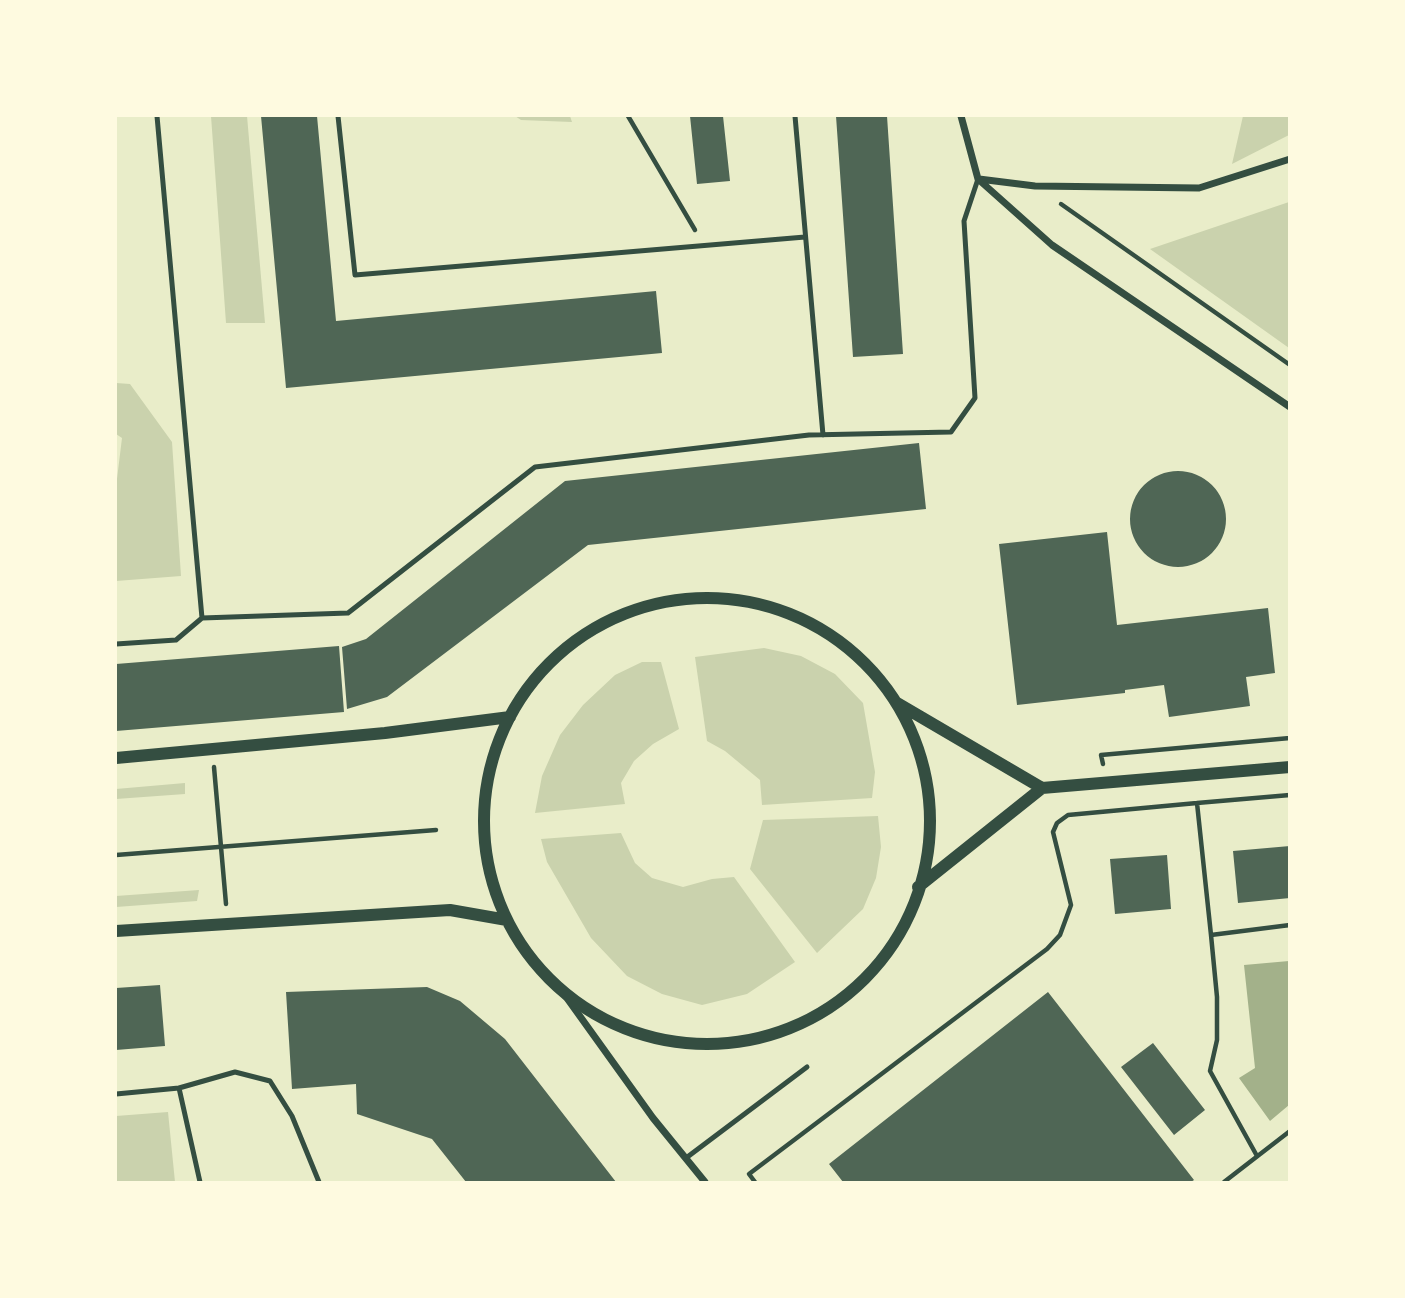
<!DOCTYPE html>
<style>
body{margin:0}
#map{position:relative;width:1405px;height:1298px;overflow:hidden;background:#e9edc9;font-family:"Source Sans 3",sans-serif}
canvas{display:block}
.frame{position:absolute;inset:0;border:117px solid #fefae0;pointer-events:none}
</style>
<div id="map">
<canvas width="1405" height="1298"></canvas>
<div class="frame"></div>
</div>
<script>
const ctx = document.querySelector('canvas').getContext('2d');
ctx.lineJoin = 'round';
function fill(path, color) {
  ctx.fillStyle = color;
  ctx.fill(path, 'evenodd');
}
function toPath(rows) {
  const path = new Path2D();
  for (const r of rows) {
    if (r.length === 3) {
      path.moveTo(r[0] + r[2], r[1]);
      path.arc(r[0], r[1], r[2], 0, 2 * Math.PI);
      continue;
    }
    path.moveTo(r[0], r[1]);
    for (let i = 2; i < r.length; i += 2) path.lineTo(r[i], r[i + 1]);
  }
  return path;
}
function trace(path, color, width, dash) {
  ctx.strokeStyle = color;
  ctx.lineWidth = width;
  ctx.lineCap = dash ? 'butt' : 'round';
  ctx.setLineDash(dash || []);
  ctx.stroke(path);
}
fill(toPath([
 [211,116,247,116,265,323,226,323],
 [515,116,570,116,572,122,521,120],
 [1243,116,1289,116,1289,135,1232,164],
 [1289,202,1289,348,1150,249],
 [116,383,130,384,172,442,181,576,116,581,116,487,122,438,116,434],
 [764,648,801,656,835,674,863,703,875,772,872,798,762,805,760,780,725,751,707,741,695,657],
 [642,662,661,662,679,729,653,744,634,761,621,783,625,804,535,813,542,776,560,735,583,705,615,675],
 [185,783,185,794,116,799,116,789],
 [878,816,881,847,876,878,863,909,817,953,750,869,763,820],
 [621,833,635,863,652,878,683,887,712,879,734,877,795,962,747,994,702,1005,662,994,627,976,591,938,547,862,541,839],
 [199,890,197,901,116,907,116,896],
 [168,1112,175,1182,116,1182,116,1116]
]), '#cad2ad');
fill(toPath([
 [1289,961,1289,1105,1270,1121,1239,1078,1255,1068,1244,965]
]), '#a3b18a');
fill(toPath([
 [261,116,317,116,336,321,656,291,662,353,286,388],
 [690,116,723,116,730,181,697,184],
 [836,116,887,116,903,354,853,357],
 [919,443,926,509,588,545,387,697,347,709,342,647,366,639,565,481],
 [1178,519,48],
 [1107,532,1117,625,1268,608,1275,673,1246,677,1250,706,1169,717,1164,685,1125,690,1125,693,1017,705,999,544],
 [339,646,344,712,116,731,116,664],
 [1290,846,1290,898,1238,903,1233,851],
 [1167,855,1171,909,1115,914,1110,859],
 [160,985,165,1046,116,1050,116,988],
 [427,987,460,1001,505,1039,616,1182,466,1182,432,1139,357,1114,356,1084,292,1089,286,992],
 [1048,992,1194,1180,1191,1182,843,1182,829,1164],
 [1153,1043,1205,1110,1174,1135,1121,1067]
]), '#4f6655');
trace(toPath([
 [628,116,695,230],
 [1061,204,1290,365],
 [1103,764,1101,755,1290,738],
 [214,767,226,904],
 [116,855,436,830],
 [1211,935,1197,803,1290,795],
 [1257,1156,1210,1071,1217,1040,1217,997,1211,935,1290,925],
 [755,1182,749,1174,1047,949,1060,935,1071,905,1053,832,1057,823,1068,815,1197,803],
 [1224,1182,1290,1131]
]), '#344e41', 4.5);
trace(toPath([
 [157,116,202,618],
 [338,116,355,275,805,237],
 [795,116,823,435],
 [116,644,176,640,202,618,348,613,535,467,809,435,951,432,975,398,964,221,978,179],
 [179,1088,235,1072,270,1081,292,1116,319,1182],
 [116,1094,179,1088,200,1182],
 [686,1158,807,1067]
]), '#344e41', 5);
trace(toPath([
 [961,116,978,179,1052,245,1290,407],
 [979,179,1035,186,1199,188,1290,159],
 [564,994,653,1118,705,1182]
]), '#344e41', 7);
trace(toPath([
 [707,821,223],
 [897,703,1042,788],
 [116,758,385,733,510,717],
 [918,887,1042,788,1290,767],
 [116,931,450,910,507,920]
]), '#344e41', 12);
</script>
